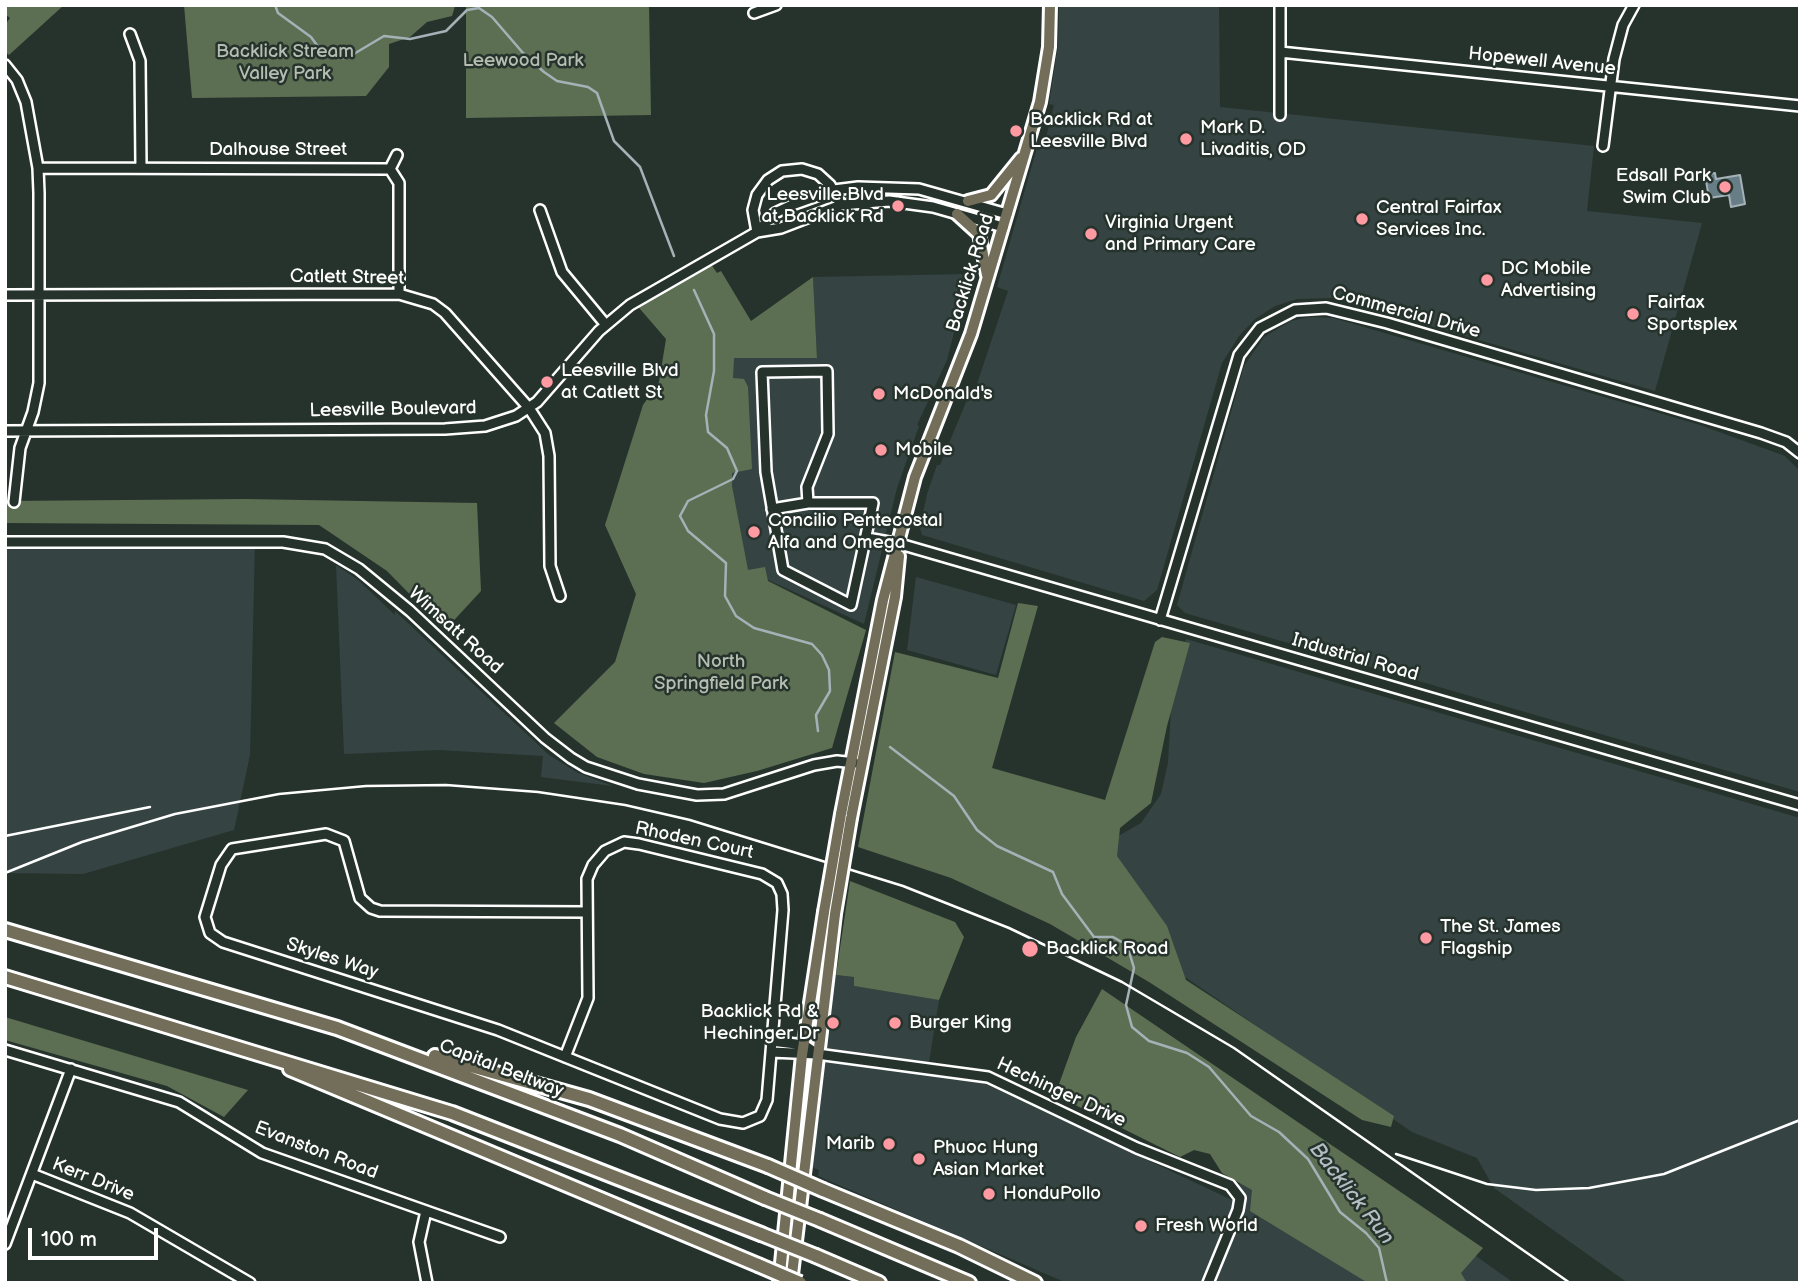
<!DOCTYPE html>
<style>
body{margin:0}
#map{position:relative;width:1805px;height:1288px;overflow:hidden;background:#26332d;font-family:"Balsamiq Sans",sans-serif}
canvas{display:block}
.frame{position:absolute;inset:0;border:7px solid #fff;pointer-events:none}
.scale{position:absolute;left:28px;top:1228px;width:130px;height:32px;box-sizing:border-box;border:4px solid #fff;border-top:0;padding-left:9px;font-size:21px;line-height:24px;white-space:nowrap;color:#fff;-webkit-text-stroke:5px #26332d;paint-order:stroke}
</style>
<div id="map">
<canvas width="1805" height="1288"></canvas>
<div class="frame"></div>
<div class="scale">100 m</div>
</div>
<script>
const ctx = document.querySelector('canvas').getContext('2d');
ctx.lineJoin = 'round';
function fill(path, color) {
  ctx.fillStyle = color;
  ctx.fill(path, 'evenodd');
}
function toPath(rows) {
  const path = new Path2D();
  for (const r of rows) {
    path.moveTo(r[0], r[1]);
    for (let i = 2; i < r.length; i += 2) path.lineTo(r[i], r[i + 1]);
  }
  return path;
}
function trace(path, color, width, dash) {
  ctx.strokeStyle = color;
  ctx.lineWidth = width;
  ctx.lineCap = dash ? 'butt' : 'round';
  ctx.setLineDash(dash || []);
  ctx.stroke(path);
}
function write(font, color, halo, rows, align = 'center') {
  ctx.font = font + ' "Balsamiq Sans",sans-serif';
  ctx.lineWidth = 5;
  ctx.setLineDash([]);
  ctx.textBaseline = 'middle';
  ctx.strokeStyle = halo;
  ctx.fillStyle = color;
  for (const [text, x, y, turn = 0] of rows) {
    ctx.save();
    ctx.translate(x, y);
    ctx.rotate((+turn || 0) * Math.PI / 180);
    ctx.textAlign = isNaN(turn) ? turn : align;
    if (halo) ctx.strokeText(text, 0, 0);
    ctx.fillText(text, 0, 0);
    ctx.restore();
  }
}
fill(toPath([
 [1059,5,1219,5,1220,107,1594,146,1587,211,1702,223,1655,391,1334,298,1297,299,1275,306,1255,319,1239,336,1222,363,1157,590,1144,601,922,535,920,528,927,494,937,465,940,465,969,395,973,396,1008,291,997,287,1039,141,1045,141,1054,105,1049,104,1058,45],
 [969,274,947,360,917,425,919,426,897,488,864,624,705,551,727,358,817,358,813,277],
 [1310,317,1333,318,1700,425,1785,456,1800,471,1800,792,1185,613,1177,605,1244,366,1264,337,1291,321],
 [5,536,255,542,250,755,234,830,83,874,5,873],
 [336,565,358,580,395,615,395,611,549,755,578,773,613,786,541,777,543,756,439,750,344,754],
 [916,577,1016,605,996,675,907,650],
 [1186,639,1800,818,1800,1283,1628,1283,1494,1188,1477,1158,1412,1132,1182,975,1108,842,1141,823,1161,794,1168,763,1172,691],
 [836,975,854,977,854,986,939,1000,927,1075,984,1083,1232,1200,1275,1110,1319,1145,1514,1283,1067,1283,818,1176,819,1170,804,1164]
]), '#354443');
fill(toPath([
 [5,5,64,5,9,55,5,52,5,25,10,18,5,14],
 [184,5,460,5,455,6,452,16,427,22,410,37,389,44,389,67,366,96,192,98],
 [466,5,649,5,651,115,466,118],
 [708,260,717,273,721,271,751,321,813,277,817,358,734,358,733,378,744,379,748,387,752,469,732,473,732,486,748,570,765,567,768,581,866,630,832,748,757,771,704,783,644,774,597,757,554,723,615,662,636,594,605,525,643,405,659,382,666,339,634,302],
 [245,499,477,503,481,591,445,630,387,571,319,525,5,523,5,501],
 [1018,603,1038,606,992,768,1105,800,1155,642,1162,637,1190,643,1167,726,1151,803,1120,828,1117,856,1167,926,1186,980,1394,1116,1391,1127,1362,1120,1149,982,1050,924,951,878,858,847,895,652,998,678],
 [850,881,955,922,964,937,939,1000,854,986,854,977,836,975],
 [1102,989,1483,1248,1461,1273,1467,1283,1368,1283,1250,1211,1252,1190,1222,1173,1210,1154,1194,1150,1180,1157,1055,1095,1076,1037],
 [5,1017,248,1090,224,1117,167,1086,5,1040]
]), '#5c6f52');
const water = toPath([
 [1715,173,1716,179,1740,175,1745,204,1731,207,1729,195,1709,198,1705,175,1715,173]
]);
fill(water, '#677e87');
trace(water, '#a4b2b7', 2);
trace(toPath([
 [275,5,278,13,311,37,319,48,337,58,347,58,384,36,410,39,446,31,467,10,479,8,492,17,523,53,544,72,557,81,588,87,597,93,614,141,640,167,674,256],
 [694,290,714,334,714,371,706,415,708,432,727,448,737,471,733,479,688,501,680,516,688,531,726,563,725,596,736,616,754,628,812,644,822,655,829,670,830,691,816,715,818,731],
 [890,747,954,796,977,830,997,846,1053,872,1062,894,1094,937,1113,937,1127,945,1134,968,1126,1005,1132,1027,1149,1041,1187,1053,1209,1067,1251,1116,1279,1132,1308,1159,1340,1212,1366,1233,1379,1248,1387,1283]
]), '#a4b2b7', 2.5);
const minor = toPath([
 [1280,5,1280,115],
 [754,13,776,5],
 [130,34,140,61,141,167],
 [1280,52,1800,106],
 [5,65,17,80,26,102,38,168,39,193,39,383,33,412,20,448,14,502],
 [1603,146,1614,59,1623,25,1634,5],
 [38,168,390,169,399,183,399,294],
 [390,169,397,155],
 [540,210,562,272,606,325],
 [757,232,775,213,792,205,834,190,858,187,919,189,1007,214],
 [757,232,753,210,757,195,768,180,782,171,802,169,818,174,830,185,841,205],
 [5,295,399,294,433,304,445,313,529,408,545,433,549,456,550,566,560,596],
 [5,431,445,429,485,426,516,416,537,402,599,331,630,305,757,232,781,228,841,205,889,201,933,207,1003,227],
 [772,509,808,503,873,503,851,605,783,570,766,472,762,372,827,371,828,434,807,487,808,503],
 [867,538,900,544,1800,805],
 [5,542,283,542,325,549,359,569,410,611,545,738,571,758,586,767,638,784,697,795,724,794,814,765,837,761,855,763],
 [1160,620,1239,355,1260,328,1295,310,1326,308,1387,323,1761,433,1786,442,1800,453],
 [771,1041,804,1045,817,1054],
 [5,1050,179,1102,262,1153,500,1237],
 [771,1052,817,1054,988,1077,1137,1148,1230,1185,1240,1198,1238,1210,1208,1283],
 [565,1057,588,998,587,879,593,865,605,851,624,842,639,844,762,874,777,883,782,894,783,910,767,1100,760,1116,743,1123,720,1119,498,1030,223,942,210,933,205,917,221,865,232,849,326,834,344,841,360,898,371,908,380,911,587,912],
 [32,1174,130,1213,250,1283],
 [426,1211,419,1242,427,1283],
 [5,1244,71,1069]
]);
const major = toPath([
 [968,201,991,195,1021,158],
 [957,214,979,234,987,275],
 [841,814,883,600,915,477,971,334,1040,102,1049,47,1050,5],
 [851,818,895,597,899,556],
 [779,1283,802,1055,824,912],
 [791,1283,835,914]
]);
const highway = toPath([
 [5,930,337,1028,620,1135,765,1198],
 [5,977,452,1113,761,1234],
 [435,1056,589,1099,768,1166],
 [290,1069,758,1265],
 [823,1190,959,1246,1035,1283],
 [820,1220,969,1283],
 [816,1256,879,1283]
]);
trace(minor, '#fff', 14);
trace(major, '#fff', 16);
trace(highway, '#fff', 18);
trace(minor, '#26332d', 9);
trace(major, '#726e59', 10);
trace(highway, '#726e59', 12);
trace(toPath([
 [5,836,150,807],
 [5,873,82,842,175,814,279,794,366,786,446,785,538,792,625,805,690,820,903,886,1009,928,1122,982,1234,1048,1570,1283],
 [1396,1154,1487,1184,1536,1190,1589,1188,1664,1174,1800,1120]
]), '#fff', 2.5);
const majorBridge = toPath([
 [824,912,841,814],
 [835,914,851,818]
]);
const highwayBridge = toPath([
 [768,1166,823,1190],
 [765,1198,820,1220],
 [761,1234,816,1256],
 [758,1265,800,1283]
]);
trace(majorBridge, '#fff', 16, []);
trace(highwayBridge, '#fff', 18, []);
trace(majorBridge, '#726e59', 10);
trace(highwayBridge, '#726e59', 12);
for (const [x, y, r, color] of [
 [1016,131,7,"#ff9aa2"],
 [1186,139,7,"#ff9aa2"],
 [1725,187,7,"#ff9aa2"],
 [898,206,7,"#ff9aa2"],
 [1362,219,7,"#ff9aa2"],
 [1091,234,7,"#ff9aa2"],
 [1487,280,7,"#ff9aa2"],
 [1633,314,7,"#ff9aa2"],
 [547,382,7,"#ff9aa2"],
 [879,394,7,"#ff9aa2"],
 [881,450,7,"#ff9aa2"],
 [754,532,7,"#ff9aa2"],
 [1426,938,7,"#ff9aa2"],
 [1030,949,9,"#ff9aa2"],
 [833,1023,7,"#ff9aa2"],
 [895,1023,7,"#ff9aa2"],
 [889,1144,7,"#ff9aa2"],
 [919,1159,7,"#ff9aa2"],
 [989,1194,7,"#ff9aa2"],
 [1141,1226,7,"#ff9aa2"]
]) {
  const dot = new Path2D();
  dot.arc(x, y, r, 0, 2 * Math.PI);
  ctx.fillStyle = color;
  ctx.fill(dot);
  trace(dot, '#26332d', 2.5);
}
write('19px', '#b6beb1', '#26332d', [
 ["Backlick Stream",285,52],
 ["Valley Park",285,74],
 ["Leewood Park",523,61],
 ["North",721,662],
 ["Springfield Park",721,684]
]);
write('19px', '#fff', '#26332d', [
 ["Hopewell Avenue",1542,62,6],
 ["Dalhouse Street",278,150],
 ["Backlick Road",971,273,-73],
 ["Catlett Street",347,278,1],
 ["Commercial Drive",1406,313,15],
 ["Leesville Boulevard",393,410,-1],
 ["Wimsatt Road",455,631,42],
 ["Industrial Road",1355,658,16],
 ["Rhoden Court",694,841,12],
 ["Skyles Way",332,959,18],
 ["Capital Beltway",501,1069,21],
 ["Hechinger Drive",1061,1093,25],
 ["Evanston Road",316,1151,21],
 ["Kerr Drive",93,1180,22]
]);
write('19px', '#fff', '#26332d', [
 ["Backlick Rd at",1030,120],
 ["Leesville Blvd",1030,142],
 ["Mark D.",1200,128],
 ["Livaditis, OD",1200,150],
 ["Edsall Park",1711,176,"right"],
 ["Swim Club",1711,198,"right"],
 ["Leesville Blvd",884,195,"right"],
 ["at Backlick Rd",884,217,"right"],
 ["Central Fairfax",1376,208],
 ["Services Inc.",1376,230],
 ["Virginia Urgent",1105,223],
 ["and Primary Care",1105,245],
 ["DC Mobile",1501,269],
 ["Advertising",1501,291],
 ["Fairfax",1647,303],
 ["Sportsplex",1647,325],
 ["Leesville Blvd",561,371],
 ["at Catlett St",561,393],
 ["McDonald's",893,394],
 ["Mobile",895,450],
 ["Concilio Pentecostal",768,521],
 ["Alfa and Omega",768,543],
 ["The St. James",1440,927],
 ["Flagship",1440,949],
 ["Backlick Road",1046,949],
 ["Backlick Rd &",819,1012,"right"],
 ["Hechinger Dr",819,1034,"right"],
 ["Burger King",909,1023],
 ["Marib",875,1144,"right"],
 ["Phuoc Hung",933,1148],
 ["Asian Market",933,1170],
 ["HonduPollo",1003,1194],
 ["Fresh World",1155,1226]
], 'left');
write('italic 21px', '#b3bec3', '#26332d', [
 ["Backlick Run",1351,1194,52]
]);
</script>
